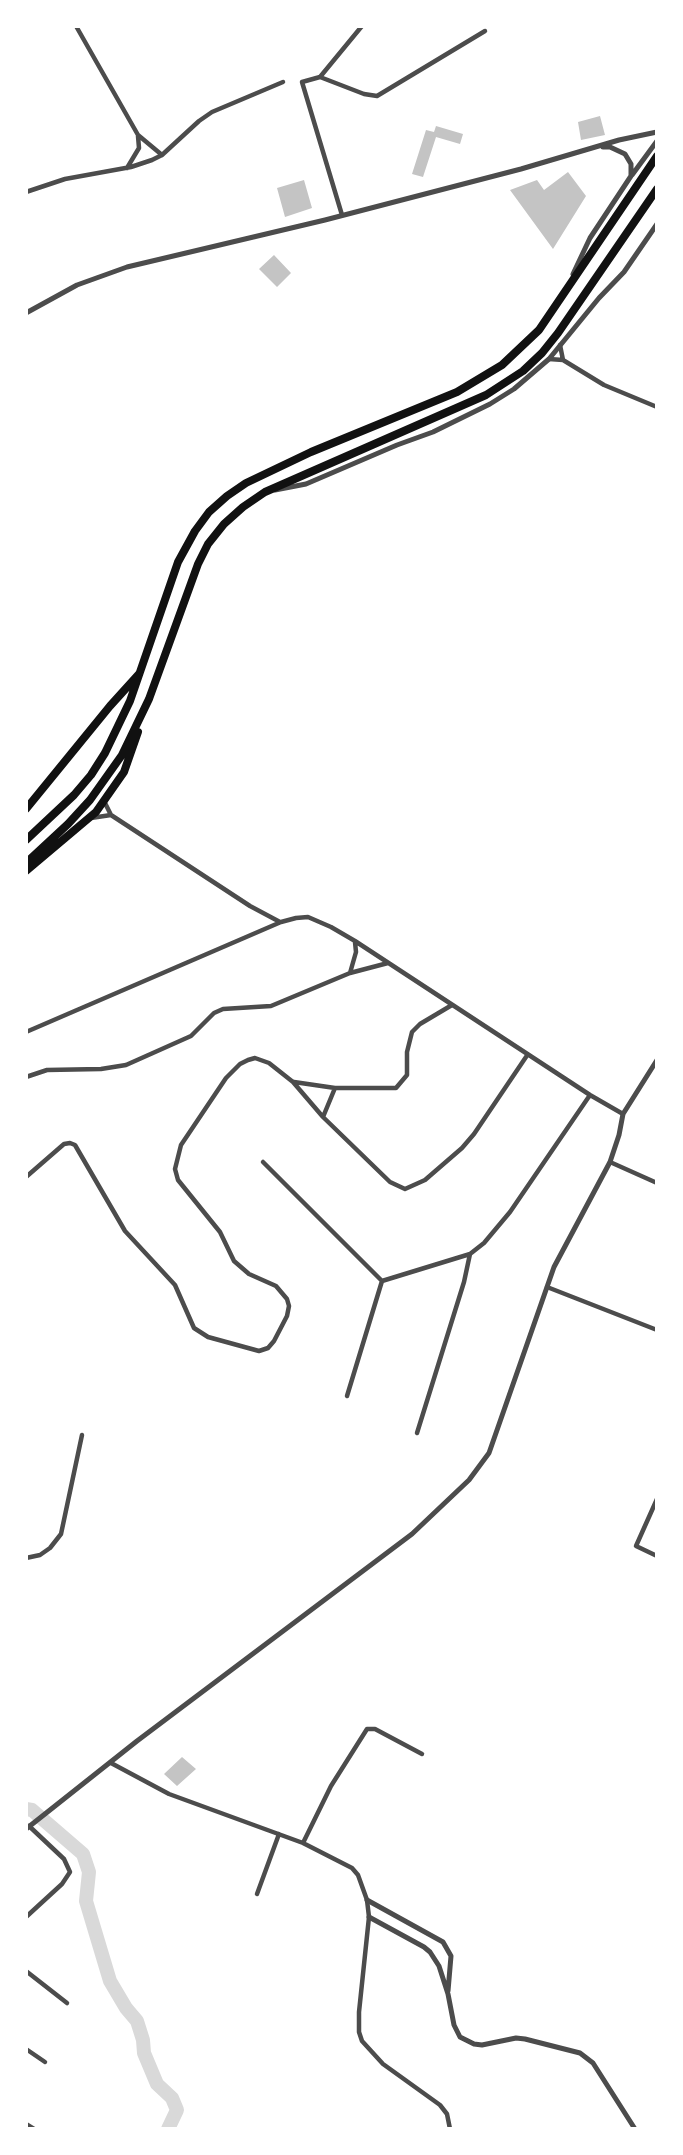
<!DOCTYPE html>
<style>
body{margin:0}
#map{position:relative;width:683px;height:2155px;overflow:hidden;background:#fff;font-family:"Fira Sans Condensed",sans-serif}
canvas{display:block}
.frame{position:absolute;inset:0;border:28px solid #fff;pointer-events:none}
</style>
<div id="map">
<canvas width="683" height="2155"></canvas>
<div class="frame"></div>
</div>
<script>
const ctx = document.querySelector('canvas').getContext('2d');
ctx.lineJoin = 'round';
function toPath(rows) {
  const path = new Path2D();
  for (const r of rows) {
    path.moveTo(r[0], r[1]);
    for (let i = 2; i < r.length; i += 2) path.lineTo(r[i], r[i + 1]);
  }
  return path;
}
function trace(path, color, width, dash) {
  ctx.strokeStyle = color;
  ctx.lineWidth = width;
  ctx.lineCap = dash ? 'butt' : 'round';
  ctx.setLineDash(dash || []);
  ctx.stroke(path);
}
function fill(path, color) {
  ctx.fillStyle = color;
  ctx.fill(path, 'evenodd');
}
trace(toPath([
 [26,1809,32,1810,83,1854,89,1872,86,1901,110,1981,126,2008,137,2021,143,2040,144,2053,157,2084,172,2098,177,2110,168,2129]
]), '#d9d9d9', 14);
fill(toPath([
 [600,116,605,135,581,140,578,122],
 [436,126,463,134,460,144,436,137,423,177,412,174,426,130,434,132],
 [568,172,586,196,553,249,510,190,537,180,544,190],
 [304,180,312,208,285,217,277,188],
 [274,255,291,273,277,287,259,269],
 [182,1757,196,1769,177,1786,164,1774]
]), '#c4c4c4');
trace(toPath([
 [76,26,138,135,162,155],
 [320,77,364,94,377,96,485,31],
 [127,168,139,148,138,136],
 [26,192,65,179,131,167,152,160,162,155,199,121,212,112,283,82],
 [342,215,302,82,320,77,362,26],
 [560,345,563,360],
 [549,359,563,360,604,385,657,407],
 [104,801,111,815,250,906,280,922],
 [91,818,111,815],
 [355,942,356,952,350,973,388,963],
 [26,1032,281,922,296,918,308,917,331,927,355,941,590,1095,623,1114],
 [26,1077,47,1070,101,1069,126,1065,191,1036,214,1013,223,1009,271,1006,350,973],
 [294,1082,335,1088,323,1117],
 [335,1088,396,1088,407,1075,407,1052,412,1032,420,1024,452,1005],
 [263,1162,382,1281],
 [610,1162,657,1183],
 [26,1177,64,1144,70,1143,75,1145,125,1231,175,1285,194,1328,208,1337,259,1351,268,1348,274,1341,287,1316,289,1306,287,1299,276,1286,249,1274,234,1261,220,1232,178,1180,175,1169,181,1145,226,1078,240,1064,248,1060,255,1058,269,1063,293,1082,323,1117,390,1182,405,1189,425,1180,462,1148,474,1134,528,1054],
 [382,1281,470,1254],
 [547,1287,657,1330],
 [347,1396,382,1281],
 [417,1433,464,1282,470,1254,484,1243,510,1212,590,1095],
 [657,1499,636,1546,657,1556],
 [26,1558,40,1555,50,1548,61,1534,82,1435],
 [111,1763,169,1794,303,1843,352,1868,358,1875,367,1900,369,1917,359,2012,359,2032,362,2041,383,2064,440,2105,447,2114,450,2129],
 [303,1843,331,1786,367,1729,375,1729,422,1754],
 [257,1894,279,1834],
 [26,1917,62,1884,70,1872,64,1859,29,1826],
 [26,1971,67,2003],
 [26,2049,45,2062],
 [26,2124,34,2129]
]), '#4c4c4c', 4.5);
trace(toPath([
 [632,175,657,141],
 [573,274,590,238,631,176,631,164,625,154,610,147,603,147],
 [26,313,77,285,127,267,325,220,521,169,619,140,657,132],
 [275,490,306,484,397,445,433,432,490,404,514,389,549,359,599,298,624,272,657,224],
 [26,1829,137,1741,412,1534,469,1480,489,1453,554,1267,610,1162,619,1135,623,1114,657,1060],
 [367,1900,443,1942,451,1956,448,1991],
 [369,1917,424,1947,430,1952,439,1966,448,1994,454,2025,460,2037,474,2044,482,2045,516,2038,525,2039,580,2053,593,2063,635,2129]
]), '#4c4c4c', 5);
trace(toPath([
 [26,809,110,706,139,674],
 [26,840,74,795,91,775,105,753,130,701,178,562,195,531,209,512,227,496,246,483,311,452,457,392,502,365,539,330,657,156],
 [26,863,68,824,90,800,122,755,149,699,198,564,208,544,224,524,243,507,265,492,486,395,523,371,542,353,558,333,657,189],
 [26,871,96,812,124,772,138,732]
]), '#111', 8);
</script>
